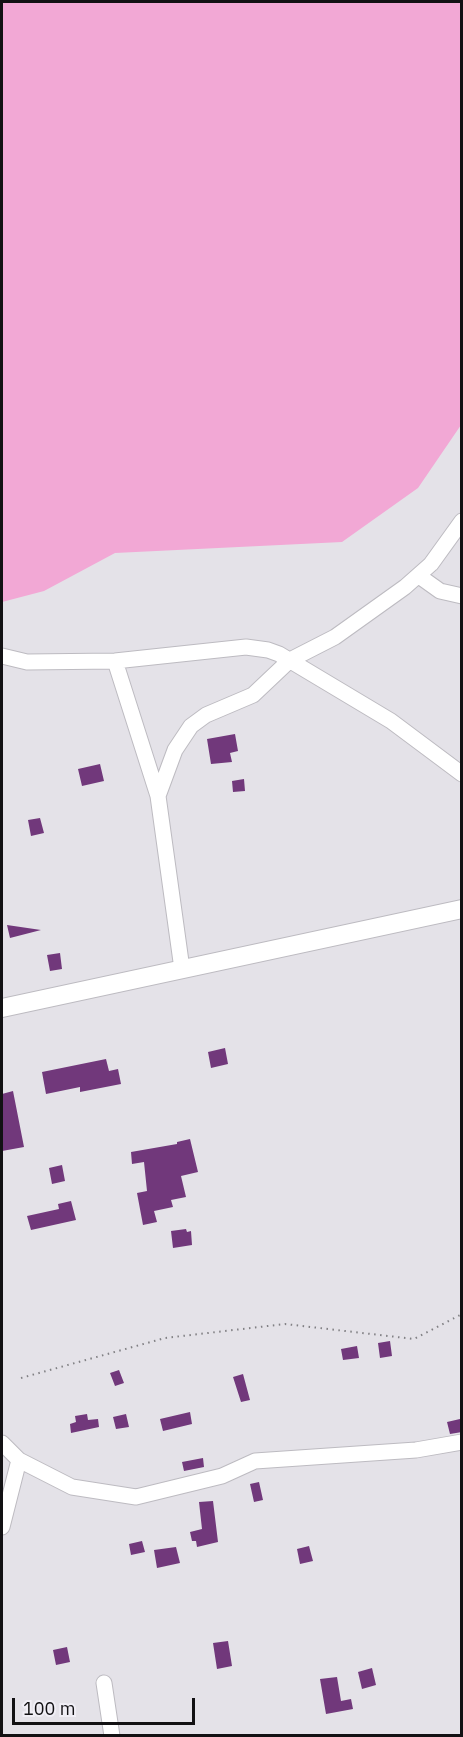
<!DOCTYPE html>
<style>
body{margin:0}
#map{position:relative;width:463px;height:1737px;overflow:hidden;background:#e4e2e8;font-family:"IBM Plex Sans",sans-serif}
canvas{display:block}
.frame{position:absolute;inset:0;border:3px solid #121113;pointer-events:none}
.scale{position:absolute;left:12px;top:1698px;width:183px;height:27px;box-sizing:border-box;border:3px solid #121113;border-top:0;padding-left:8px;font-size:18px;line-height:21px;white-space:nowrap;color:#121113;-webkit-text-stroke:4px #f1eff6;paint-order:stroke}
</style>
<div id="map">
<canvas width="463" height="1737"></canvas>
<div class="frame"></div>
<div class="scale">100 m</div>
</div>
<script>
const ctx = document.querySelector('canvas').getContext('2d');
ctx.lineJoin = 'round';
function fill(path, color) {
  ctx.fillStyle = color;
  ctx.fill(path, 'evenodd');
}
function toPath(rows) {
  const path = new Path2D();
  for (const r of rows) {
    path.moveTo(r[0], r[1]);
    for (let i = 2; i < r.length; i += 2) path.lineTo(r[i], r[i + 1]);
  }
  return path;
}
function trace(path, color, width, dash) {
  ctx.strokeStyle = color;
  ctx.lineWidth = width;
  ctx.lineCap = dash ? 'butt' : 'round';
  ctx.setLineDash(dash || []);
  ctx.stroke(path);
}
fill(toPath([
 [2,2,461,2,461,425,418,488,342,542,115,553,44,591,2,602]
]), '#f2a8d5');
fill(toPath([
 [235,734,238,751,230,753,232,762,211,764,207,739],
 [100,764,104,781,82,786,78,769],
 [244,779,245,791,233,792,232,781],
 [40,818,44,833,31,836,28,820],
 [7,925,41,930,10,938],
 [60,953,62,969,50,971,47,955],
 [225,1048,228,1064,211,1068,208,1052],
 [106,1059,109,1071,118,1069,121,1084,80,1092,80,1087,46,1094,42,1072],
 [13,1091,24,1147,2,1151,2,1094],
 [190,1139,198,1172,181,1176,186,1197,171,1200,173,1207,154,1211,157,1222,143,1225,137,1193,147,1191,144,1162,132,1164,131,1152,177,1144,177,1142],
 [62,1165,65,1181,52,1184,49,1168],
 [71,1201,76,1220,31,1230,27,1216,59,1209,58,1204],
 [186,1229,187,1232,191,1231,192,1245,173,1248,171,1231],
 [390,1341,392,1356,380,1358,378,1343],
 [357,1346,359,1358,343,1360,341,1349],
 [119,1370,124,1383,115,1386,110,1373],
 [243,1374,250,1400,241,1402,233,1377],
 [190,1412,192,1424,163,1431,160,1419],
 [87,1414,88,1420,98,1419,99,1427,71,1433,70,1424,76,1422,75,1416],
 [126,1414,129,1427,116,1429,113,1417],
 [460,1419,462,1432,450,1434,447,1422],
 [203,1458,204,1467,184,1471,182,1462],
 [259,1482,263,1500,254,1502,250,1484],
 [213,1501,218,1542,197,1547,196,1541,192,1541,190,1532,202,1529,199,1502],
 [142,1541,145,1552,131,1555,129,1544],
 [309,1546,313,1561,300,1564,297,1549],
 [176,1547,180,1563,157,1568,154,1550],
 [228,1641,232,1666,217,1669,213,1643],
 [67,1647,70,1662,56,1665,53,1650],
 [372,1668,376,1685,362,1689,358,1672],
 [337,1677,341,1701,351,1699,353,1709,326,1714,320,1679]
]), '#71387b');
const minor = toPath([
 [419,576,440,591,462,596],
 [2,656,27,662,115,661,246,647,268,650,279,654,391,721,462,774],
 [115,661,158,796,182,969],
 [158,796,175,750,191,726,206,715,253,695,290,660,335,637,405,587,431,564,462,521],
 [2,1443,19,1460,72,1487,136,1497,222,1476,255,1461,416,1450,462,1442],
 [2,1527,19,1460],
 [104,1683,112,1736]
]);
const tertiary = toPath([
 [2,1008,462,909]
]);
trace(minor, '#bdbbc1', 17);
trace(tertiary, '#bdbbc1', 20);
trace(toPath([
 [21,1378,165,1338,285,1324,414,1339,462,1314]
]), '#818084', 2, [1.5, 4.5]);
trace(minor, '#fff', 15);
trace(tertiary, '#fff', 18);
</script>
